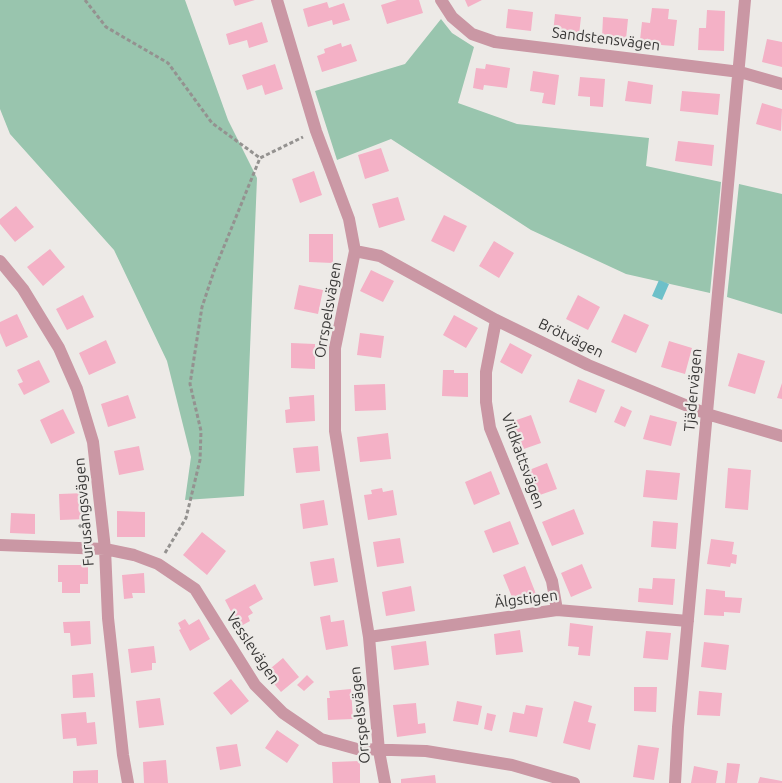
<!DOCTYPE html>
<meta charset="utf-8">
<style>
body{margin:0}
canvas{display:block;background:#edeae7}
</style>
<canvas width="782" height="783"></canvas>
<script>
const ctx = document.querySelector('canvas').getContext('2d');
ctx.lineJoin = 'round';
function fill(path, color) {
  ctx.fillStyle = color;
  ctx.fill(path, 'evenodd');
}
function toPath(rows) {
  const path = new Path2D();
  for (const r of rows) {
    path.moveTo(r[0], r[1]);
    for (let i = 2; i < r.length; i += 2) path.lineTo(r[i], r[i + 1]);
  }
  return path;
}
function trace(path, color, width, dash) {
  ctx.strokeStyle = color;
  ctx.lineWidth = width;
  ctx.lineCap = dash ? 'butt' : 'round';
  ctx.setLineDash(dash || []);
  ctx.stroke(path);
}
function write(font, color, halo, rows, align = 'center') {
  ctx.font = font + ' Ubuntu,sans-serif';
  ctx.lineWidth = 4.5;
  ctx.setLineDash([]);
  ctx.textBaseline = 'middle';
  ctx.strokeStyle = halo;
  ctx.fillStyle = color;
  for (const [text, x, y, turn = 0] of rows) {
    ctx.save();
    ctx.translate(x, y);
    ctx.rotate((+turn || 0) * Math.PI / 180);
    ctx.textAlign = isNaN(turn) ? turn : align;
    if (halo) ctx.strokeText(text, 0, 0);
    ctx.fillText(text, 0, 0);
    ctx.restore();
  }
}
fill(toPath([
 [0,0,185,0,228,120,257,178,244,496,185,500,191,457,167,361,114,250,10,134,0,109],
 [441,19,452,33,474,47,458,103,517,124,649,138,646,166,721,182,710,293,626,274,531,230,391,139,337,160,315,91,405,64],
 [739,184,782,194,782,314,727,297]
]), '#99c5ae');
fill(toPath([
 [659,280,669,284,662,300,652,296]
]), '#6dc0c9');
fill(toPath([
 [233,0,255,0,235,6],
 [397,0,419,0,423,13,387,24,381,5],
 [465,0,482,0,468,7],
 [327,2,329,8,344,3,350,20,333,25,332,20,308,27,303,9],
 [652,8,669,9,668,19,677,20,674,46,648,44,649,41,640,40,642,22,650,23],
 [508,9,533,12,531,31,506,28],
 [707,10,725,11,724,51,698,50,699,28,706,28],
 [555,14,581,17,579,35,553,33],
 [603,17,628,19,626,39,602,38],
 [262,22,268,42,249,48,247,40,229,45,226,34],
 [767,39,782,42,782,67,762,62],
 [341,43,342,47,351,44,357,61,322,72,317,56,325,53,324,49],
 [275,64,283,89,265,95,262,85,247,90,242,75],
 [486,64,510,68,507,88,484,85,483,90,473,88,476,68,485,69],
 [533,71,559,75,555,105,542,103,544,93,530,91],
 [580,77,605,79,603,107,590,106,590,97,578,96],
 [628,81,653,85,651,104,625,101],
 [682,91,720,94,718,115,680,111],
 [762,103,782,109,781,131,756,124],
 [678,141,714,145,712,166,675,161],
 [381,148,389,171,365,179,358,155],
 [314,171,322,195,300,203,292,179],
 [398,197,405,220,379,228,372,204],
 [16,206,34,227,15,242,0,224,0,219],
 [444,215,467,226,454,252,431,241],
 [309,234,333,234,333,263,309,262],
 [494,241,514,253,499,278,479,266],
 [50,249,65,267,43,286,27,267],
 [371,270,394,281,383,302,360,291],
 [299,285,323,290,318,314,294,309],
 [83,295,94,317,67,330,56,309],
 [578,295,600,307,588,330,566,319],
 [17,314,28,337,6,347,0,333,0,322],
 [624,314,649,325,636,353,611,342],
 [454,315,478,328,466,348,443,335],
 [360,333,384,336,381,358,357,355],
 [106,340,116,363,89,375,79,353],
 [669,341,692,348,685,374,661,367],
 [291,343,315,344,315,369,291,368],
 [510,343,532,355,522,374,500,362],
 [738,353,765,361,755,394,728,386],
 [39,360,50,382,24,395,18,384,23,382,17,370],
 [443,370,454,370,454,373,468,373,468,397,442,396],
 [578,379,605,390,596,413,569,402],
 [782,383,782,399,777,398],
 [385,384,386,410,355,411,354,385],
 [128,395,136,418,108,427,101,404],
 [314,395,315,421,286,423,285,410,290,409,289,397],
 [621,406,632,411,625,427,614,422],
 [63,409,75,433,51,444,40,420],
 [531,415,541,443,518,451,508,423],
 [650,415,677,422,671,446,643,439],
 [388,433,391,459,360,462,357,437],
 [139,446,144,470,119,475,114,451],
 [318,446,320,471,296,473,293,448],
 [547,463,557,489,534,497,524,472],
 [728,468,751,470,748,510,725,508],
 [646,470,680,473,677,500,643,497],
 [491,471,500,494,474,505,465,482],
 [382,488,383,492,393,490,397,515,368,520,364,495,372,494,371,490],
 [86,493,87,519,60,520,59,494],
 [324,500,328,525,303,529,300,504],
 [574,509,584,534,552,546,542,522],
 [117,511,145,512,145,537,117,537],
 [11,513,35,514,35,534,10,533],
 [510,521,519,544,493,553,484,531],
 [653,521,678,523,676,549,651,547],
 [202,532,226,551,207,575,183,555],
 [400,538,404,563,377,567,373,542],
 [711,539,734,542,732,554,737,555,736,564,731,563,730,567,707,564],
 [334,558,338,582,314,586,310,562],
 [582,564,592,588,571,597,561,573],
 [58,565,88,565,88,584,80,584,80,593,62,593,62,582,58,582],
 [525,566,536,594,514,602,503,575],
 [144,573,145,593,132,593,133,598,124,599,122,575],
 [653,578,675,579,673,605,638,602,639,588,652,589],
 [255,584,263,599,249,607,253,613,248,616,250,621,241,626,239,622,237,623,225,600],
 [411,586,415,611,386,616,382,592],
 [706,589,725,591,725,597,742,598,740,613,724,612,724,616,704,615],
 [330,615,331,622,344,620,348,646,326,650,320,617],
 [185,619,189,625,199,619,210,639,190,651,179,630,181,629,178,623],
 [90,621,91,644,71,646,70,633,64,633,63,622],
 [570,623,593,626,590,656,578,655,579,647,568,646],
 [520,630,523,652,496,655,494,634],
 [646,631,671,633,668,660,643,658],
 [426,641,429,665,394,670,391,646],
 [704,642,729,645,726,670,701,667],
 [154,646,156,663,152,663,152,670,131,673,128,649],
 [283,658,299,677,281,692,265,673],
 [93,673,95,697,73,698,72,675],
 [307,675,314,682,304,691,297,685],
 [231,679,249,701,231,715,213,693],
 [634,687,657,687,656,712,634,711],
 [351,689,353,719,328,720,327,698,330,698,329,691],
 [699,691,722,693,720,716,697,715],
 [160,698,164,725,139,728,136,701],
 [457,701,482,706,478,725,453,721],
 [574,701,592,706,588,722,596,724,590,750,563,743],
 [416,703,418,724,425,723,426,733,397,737,393,705],
 [526,705,543,708,537,737,509,732,513,712,524,714],
 [86,712,87,723,95,722,97,744,77,746,76,738,63,739,61,714],
 [487,713,496,715,492,731,484,729],
 [277,730,299,745,287,763,265,748],
 [237,744,241,766,220,770,216,747],
 [638,745,659,748,654,780,633,777],
 [166,760,168,783,144,783,143,762],
 [360,761,360,783,333,783,332,762],
 [727,763,740,764,737,783,725,783],
 [694,766,718,771,716,783,691,783],
 [98,770,98,783,73,783,73,771],
 [435,775,436,783,401,783,401,779],
 [760,777,782,781,782,783,758,783]
]), '#f4b1c6');
trace(toPath([
 [85,0,106,27,168,63,212,123,260,158],
 [165,553,186,518,200,460,201,431,190,384,202,307,214,271,260,158,303,137]
]), '#949290', 3, [4, 2.5]);
trace(toPath([
 [277,0,316,131,349,219,355,251,335,348,335,431,369,637,379,751,385,783],
 [441,0,452,17,472,34,495,42,740,72,782,84],
 [355,251,380,256,496,320,588,365,707,414,782,436],
 [0,261,23,289,59,348,77,389,93,442,105,549,108,618,123,755,128,783],
 [496,320,486,372,486,402,490,428,552,581,557,610],
 [0,545,105,549,134,555,158,564,195,589,255,685,283,713,321,739,357,749,426,751,512,765,574,783],
 [369,637,557,610,688,621],
 [675,783,678,727,745,0]
]), '#ca97a4', 12);
write('15px', '#383736', '#edeae7', [
 ["Sandstensvägen",606,39,7],
 ["Orrspelsvägen",328,310,-80],
 ["Brötvägen",571,338,26],
 ["Tjädervägen",693,390,-85],
 ["Vildkattsvägen",523,461,70],
 ["Furusångsvägen",84,512,-95],
 ["Älgstigen",526,599,-7],
 ["Vesslevägen",253,648,56],
 ["Orrspelsvägen",360,715,-96]
]);
</script>
